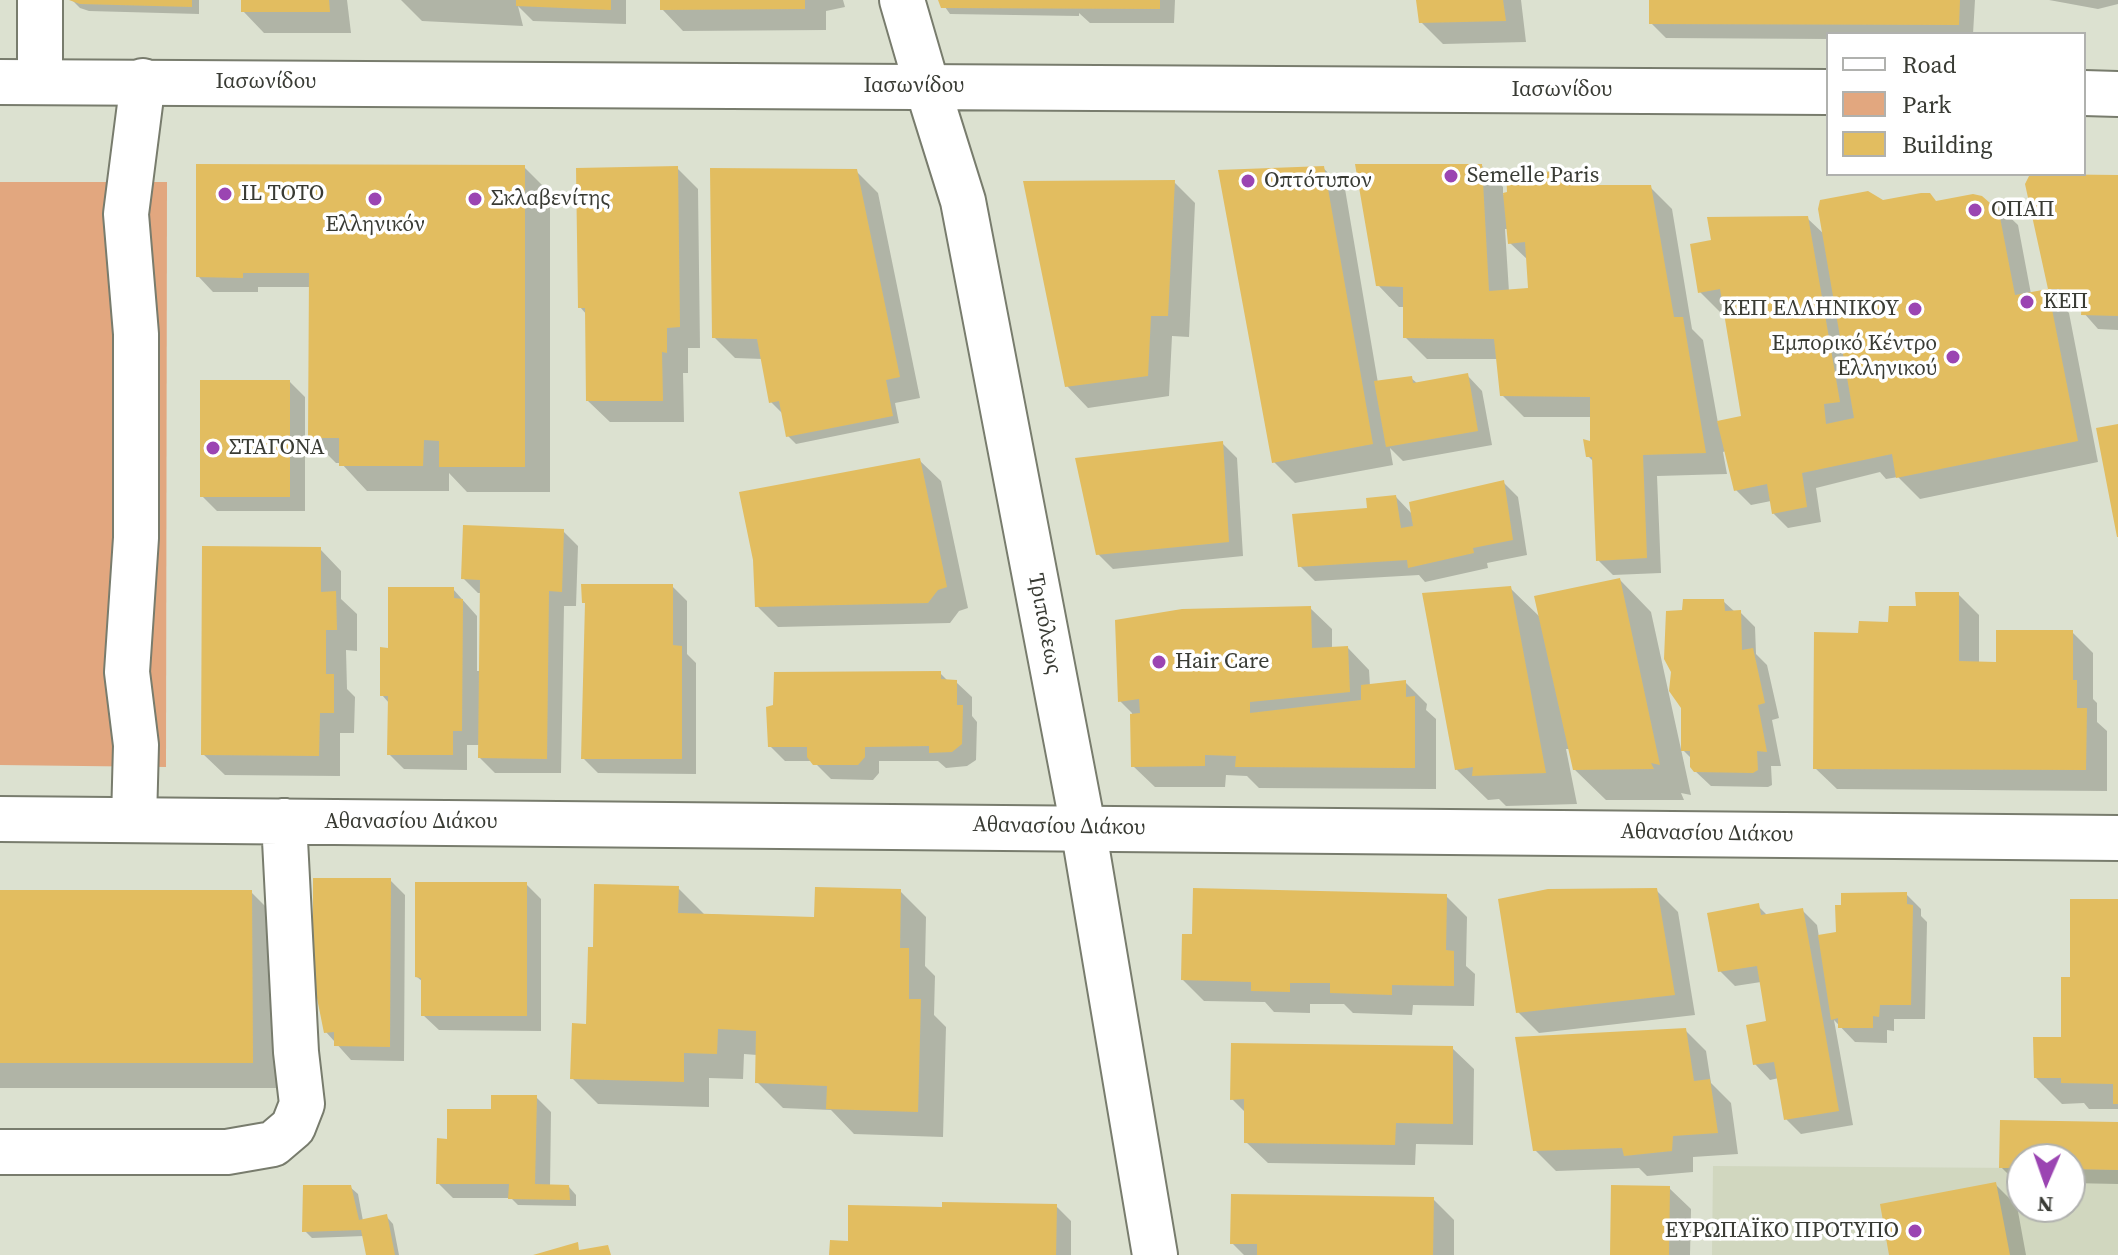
<!DOCTYPE html>
<meta charset="utf-8">
<style>
body{margin:0}
#map{position:relative;width:2118px;height:1255px;overflow:hidden;background:#dce1d0;font-family:"Source Serif 4",serif}
canvas{display:block}
.legend{position:absolute;left:1826px;top:32px;width:260px;height:144px;box-sizing:border-box;background:#fff;border:2px solid #b0b1ae;margin:0;padding:10px 14px;list-style:none;font-size:24px;color:#393b34}
.legend li{display:flex;align-items:center;gap:16px;height:40px}
.legend b{width:40px;border:2px solid #b0b1ae}
.north{position:absolute;left:2006px;top:1143px;width:80px;height:80px;box-sizing:border-box;background:#fff;border:2px solid #b0b1ae;border-radius:50%;rotate:182deg;font-size:22px;font-weight:700;line-height:32px;text-align:center;color:#393b34}
.north::after{content:'';display:block;margin:auto;width:28px;height:36px;background:#9b45b2;clip-path:polygon(50% 0,100% 100%,50% 72%,0 100%)}
</style>
<div id="map">
<canvas width="2118" height="1255"></canvas>
<ul class="legend">
<li><b style="height:10px;background:#fff"></b>Road</li>
<li><b style="height:22px;background:#e2a77f"></b>Park</li>
<li><b style="height:22px;background:#e2bd60"></b>Building</li>
</ul>
<div class="north">N</div>
</div>
<script>
const ctx = document.querySelector('canvas').getContext('2d');
ctx.lineJoin = 'round';
function fill(path, color) {
  ctx.fillStyle = color;
  ctx.fill(path, 'evenodd');
}
function toPath(rows) {
  const path = new Path2D();
  for (const r of rows) {
    path.moveTo(r[0], r[1]);
    for (let i = 2; i < r.length; i += 2) path.lineTo(r[i], r[i + 1]);
  }
  return path;
}
function trace(path, color, width, dash) {
  ctx.strokeStyle = color;
  ctx.lineWidth = width;
  ctx.lineCap = dash ? 'butt' : 'round';
  ctx.setLineDash(dash || []);
  ctx.stroke(path);
}
function write(font, color, halo, rows, align = 'center') {
  ctx.font = font + ' "Source Serif 4",serif';
  ctx.lineWidth = 7;
  ctx.setLineDash([]);
  ctx.textBaseline = 'middle';
  ctx.strokeStyle = halo;
  ctx.fillStyle = color;
  for (const [text, x, y, turn = 0] of rows) {
    ctx.save();
    ctx.translate(x, y);
    ctx.rotate((+turn || 0) * Math.PI / 180);
    ctx.textAlign = isNaN(turn) ? turn : align;
    if (halo) ctx.strokeText(text, 0, 0);
    ctx.fillText(text, 0, 0);
    ctx.restore();
  }
}
fill(toPath([
 [1713,1166,2022,1168,2022,1207,2070,1207,2070,1169,2118,1170,2118,1255,1712,1255]
]), '#d1d7bf');
fill(toPath([
 [0,182,167,182,166,767,0,765]
]), '#e2a77f');
fill(toPath([
 [72,0,199,0,199,14,89,11,80,8],
 [243,0,347,0,351,33,264,33,243,11],
 [401,0,626,0,626,24,533,21,518,6,523,26,422,21],
 [662,0,843,0,845,7,826,11,826,30,683,31,662,9],
 [940,0,1175,0,1174,23,1090,23,1079,13,1079,16,950,14],
 [1418,0,1521,0,1526,42,1443,44,1421,22],
 [1651,0,1975,0,1973,34,1828,34,1828,39,1666,38,1651,23],
 [2049,0,2118,0,2118,4,2098,9],
 [1482,166,1503,187,1503,195,1582,175,1594,187,1650,187,1672,209,1692,329,1703,340,1718,423,1746,419,1725,312,1721,313,1700,292,1807,218,1825,235,1883,202,1996,204,2018,225,2031,294,2047,291,2069,313,2098,462,1920,499,1898,477,1886,479,1880,472,1816,488,1821,522,1788,528,1773,513,1771,501,1751,505,1736,490,1726,451,1723,452,1727,474,1657,476,1661,573,1613,575,1598,560,1594,462,1588,456,1592,443,1592,417,1524,417,1502,395,1498,359,1427,359,1405,337,1405,307,1399,307,1378,285],
 [1505,229,1509,229,1510,243,1529,261,1530,289,1509,292],
 [524,167,550,193,550,492,467,492,449,473,449,491,367,491,341,463,336,463,310,437,310,287,258,287,258,292,213,292,198,276],
 [677,168,698,189,700,348,688,348,688,373,683,373,684,422,610,422,588,401,587,315,580,307],
 [1323,168,1345,189,1378,383,1411,378,1418,384,1467,375,1482,391,1492,445,1403,461,1390,448,1393,465,1295,483,1274,462],
 [856,171,878,193,920,398,895,403,899,423,796,444,788,436,784,415,771,402,763,359,735,358,714,337],
 [2118,177,2118,330,2098,329,2083,312,2070,303,2065,303,2050,288],
 [1174,182,1195,203,1189,337,1172,336,1169,396,1088,408,1067,386],
 [290,382,305,397,305,511,217,511,202,496],
 [1222,443,1237,458,1243,556,1113,569,1098,554],
 [919,460,941,481,968,608,959,611,950,623,778,627,757,606],
 [1503,482,1518,497,1527,555,1487,563,1488,568,1425,582,1419,575,1315,581,1300,566,1369,510,1396,497,1413,515],
 [563,531,578,546,576,606,564,606,561,773,495,773,480,758,480,745,467,745,467,770,404,769,389,754,389,703,382,695,390,650,453,589,477,616,477,671,481,671,482,593,478,593,463,578],
 [320,549,341,571,341,599,357,614,357,651,346,650,347,689,355,697,354,733,340,733,340,776,225,775,203,754],
 [1620,580,1651,612,1691,795,1681,793,1684,800,1606,800,1574,769,1570,749,1566,749,1577,804,1506,806,1499,799,1488,800,1456,769,1510,588,1541,618],
 [672,586,687,601,687,654,696,663,696,774,598,773,583,758,587,605,584,602],
 [1958,594,1979,615,1979,663,1998,664,2072,632,2093,653,2093,699,2097,703,2097,722,2107,731,2107,791,1837,789,1815,768,1860,635,1890,624,1918,608],
 [1723,601,1735,612,1740,612,1755,627,1756,654,1767,665,1779,718,1772,720,1781,766,1771,766,1772,785,1768,787,1711,786,1695,771,1692,759,1683,750,1684,612],
 [1310,608,1332,629,1332,649,1348,648,1369,670,1370,686,1405,682,1427,704,1426,710,1436,719,1436,789,1259,788,1247,776,1226,775,1225,787,1155,787,1133,766,1132,713,1120,701],
 [940,673,949,682,956,682,972,697,972,716,977,722,976,760,967,766,946,768,938,761,879,761,879,773,873,780,831,779,813,761,785,761,770,746],
 [390,880,405,895,404,1061,351,1060,326,1032,314,923],
 [526,884,541,899,541,1031,439,1030,423,1015,423,982,417,977],
 [678,888,704,914,816,919,900,891,926,917,925,966,935,976,934,1015,946,1027,943,1137,854,1134,831,1110,783,1108,757,1082,757,1055,744,1054,743,1079,709,1078,709,1107,598,1104,572,1078,588,1026,594,949],
 [1656,890,1678,912,1695,1015,1539,1033,1518,1012],
 [0,892,251,892,277,918,278,1088,0,1088],
 [1906,894,1921,909,1921,916,1927,922,1925,1019,1894,1019,1894,1031,1887,1030,1887,1043,1855,1042,1834,1020,1853,1125,1801,1134,1786,1119,1779,1078,1770,1080,1755,1064,1768,1023,1761,982,1735,986,1720,971,1758,906,1768,916,1802,910,1817,925,1819,937,1838,934],
 [1446,896,1467,917,1466,966,1475,974,1474,1006,1413,1005,1412,1015,1353,1013,1344,1004,1310,1004,1310,1013,1274,1012,1265,1002,1204,1001,1183,980,1194,936],
 [2118,901,2118,1109,2089,1109,2084,1103,2062,1104,2036,1078,2063,1039,2072,979],
 [1685,1030,1706,1051,1711,1083,1731,1103,1738,1154,1693,1157,1693,1172,1647,1176,1639,1168,1556,1171,1535,1150],
 [1452,1048,1474,1069,1473,1145,1416,1144,1415,1165,1268,1163,1246,1142,1246,1113,1232,1099],
 [536,1097,551,1112,550,1187,569,1187,576,1195,576,1206,518,1205,511,1198,453,1198,438,1183,449,1141],
 [2002,1122,2118,1124,2118,1184,2070,1183,2070,1159,2022,1159,2022,1182,2016,1182,2001,1167],
 [1996,1185,2017,1206,2026,1255,1892,1255],
 [350,1187,358,1194,363,1221,386,1216,393,1224,399,1255,368,1255,364,1236,312,1238,305,1231],
 [1669,1188,1691,1209,1690,1255,1612,1255],
 [1433,1199,1454,1220,1454,1255,1244,1255,1232,1243],
 [1056,1206,1071,1221,1071,1255,831,1255,850,1243,944,1209]
]), '#0003');
fill(toPath([
 [69,0,192,0,192,7,80,4],
 [241,0,329,0,330,12,241,12],
 [516,0,611,0,611,10,516,6],
 [660,0,805,0,805,9,660,10],
 [938,0,1160,0,1160,9,941,8],
 [1416,0,1503,0,1506,21,1419,23],
 [1649,0,1960,0,1959,25,1649,24],
 [196,164,525,165,525,467,439,467,439,441,424,440,423,466,339,466,339,438,308,438,309,273,243,273,243,278,196,277],
 [1355,164,1482,164,1489,291,1528,288,1525,242,1508,244,1503,193,1507,192,1506,170,1583,173,1583,185,1651,185,1674,317,1683,317,1706,453,1643,455,1647,558,1596,561,1592,457,1586,457,1583,439,1590,441,1590,397,1500,396,1494,339,1403,338,1403,287,1376,286],
 [678,166,680,327,667,328,667,353,662,352,663,401,586,401,585,308,578,308,576,168],
 [1324,166,1373,444,1272,463,1218,170],
 [710,168,857,169,900,377,886,380,893,416,786,437,779,401,769,403,757,339,712,338],
 [2030,174,2118,175,2118,316,2081,315,2082,299,2062,298,2061,289,2048,289,2078,441,1896,478,1892,454,1802,473,1807,507,1772,514,1767,484,1734,491,1717,421,1741,416,1720,289,1698,293,1690,244,1711,240,1707,217,1808,216,1840,402,1824,404,1826,424,1854,418,1818,209,1820,200,1868,191,1883,200,1921,193,1930,193,1936,201,1973,194,1982,196,1990,203,1997,202,2015,295,2048,289,2025,184],
 [1175,180,1168,316,1151,316,1148,376,1065,387,1023,181],
 [1468,373,1478,431,1386,447,1374,381,1412,376,1413,383],
 [200,380,290,380,290,497,200,497],
 [2118,424,2118,537,2117,537,2096,428],
 [1223,441,1229,542,1096,555,1075,458],
 [920,458,947,587,938,590,928,603,755,607,753,560,739,492],
 [1504,480,1513,540,1473,548,1474,553,1408,568,1407,560,1298,567,1292,514,1367,508,1366,498,1396,495,1401,528,1413,526,1409,502],
 [463,525,564,529,562,592,549,591,547,759,478,758,480,580,461,579],
 [202,546,321,547,321,592,336,591,337,630,326,630,326,674,334,674,334,713,320,713,319,756,201,755],
 [1620,578,1660,765,1651,763,1654,769,1573,770,1534,596],
 [581,584,673,584,673,645,682,646,682,759,581,759,585,603,582,603],
 [1511,586,1546,773,1472,776,1473,767,1455,770,1422,593],
 [388,587,454,587,454,598,463,599,462,731,453,731,453,755,387,755,388,696,380,696,380,647,388,648],
 [1915,592,1959,592,1959,661,1996,662,1996,630,2073,630,2073,680,2077,680,2077,708,2087,708,2086,770,1813,769,1814,632,1858,633,1859,621,1888,622,1889,606,1916,606],
 [1683,599,1724,599,1725,611,1741,610,1742,650,1753,648,1765,703,1758,705,1767,752,1757,751,1758,770,1753,773,1694,772,1690,767,1690,751,1681,751,1681,708,1669,691,1671,672,1664,659,1666,611,1682,610],
 [1311,606,1312,648,1348,646,1350,692,1250,702,1250,713,1361,700,1361,685,1406,680,1406,697,1415,696,1415,768,1235,767,1236,756,1205,755,1205,766,1131,767,1130,714,1140,713,1139,699,1118,702,1115,620,1182,609],
 [941,671,941,679,957,680,957,705,963,705,962,744,952,752,929,753,929,746,865,747,865,757,858,765,813,765,807,757,807,747,768,747,766,707,773,705,774,672],
 [313,878,391,878,390,1047,334,1046,334,1032,324,1033,302,923,313,921],
 [415,882,527,882,527,1016,421,1016,421,978,415,977],
 [594,884,679,886,678,913,814,917,815,887,901,889,900,948,909,948,909,999,921,999,918,1112,826,1109,827,1086,755,1083,756,1031,718,1029,717,1054,684,1053,684,1082,570,1079,572,1023,586,1024,588,947,593,947],
 [1193,888,1447,894,1446,950,1454,951,1454,986,1392,985,1392,995,1330,993,1330,983,1290,983,1290,992,1251,991,1251,982,1181,980,1182,934,1192,934],
 [1657,888,1675,995,1516,1013,1498,899,1548,889],
 [0,890,252,890,253,1063,0,1063],
 [1907,892,1907,904,1913,905,1911,1005,1880,1005,1879,1017,1873,1016,1873,1028,1838,1028,1838,1018,1831,1020,1818,935,1836,932,1835,905,1841,905,1841,893],
 [2070,899,2118,899,2118,1104,2113,1104,2113,1084,2061,1083,2061,1078,2034,1078,2033,1037,2061,1037,2061,977,2070,977],
 [1759,903,1761,915,1803,908,1839,1111,1784,1120,1774,1062,1753,1065,1746,1025,1766,1021,1757,966,1718,972,1707,913],
 [1686,1028,1694,1081,1710,1079,1718,1133,1673,1136,1672,1151,1624,1156,1622,1148,1533,1151,1515,1037],
 [1231,1043,1453,1046,1453,1124,1396,1123,1395,1145,1244,1143,1244,1099,1230,1100],
 [491,1095,537,1095,535,1184,569,1185,570,1200,508,1199,509,1184,436,1184,437,1138,447,1139,447,1109,491,1109],
 [2000,1120,2118,1122,2118,1170,2070,1169,2070,1159,2022,1159,2022,1168,1999,1168],
 [1996,1182,2010,1255,1889,1255,1880,1204],
 [303,1185,351,1185,359,1220,387,1214,395,1255,366,1255,361,1230,302,1232],
 [1611,1185,1670,1186,1669,1255,1610,1255],
 [1231,1194,1434,1197,1433,1255,1257,1255,1257,1244,1230,1244],
 [942,1202,1057,1204,1056,1255,829,1255,830,1240,848,1241,848,1205,942,1207],
 [578,1242,579,1250,608,1245,611,1255,533,1255]
]), '#e2bd60');
const pedestrian = toPath([
 [134,820,136,745,127,672,136,538,136,334,126,214,143,81]
]);
const minor = toPath([
 [902,0,927,86],
 [40,81,40,0],
 [0,819,2118,838],
 [0,1152,227,1152,273,1144,293,1127,302,1104,296,1052,284,821]
]);
const tertiary = toPath([
 [0,82,1828,92],
 [927,86,963,201,1083,827,1155,1255],
 [2084,93,2118,94]
]);
trace(pedestrian, '#787c6d', 48);
trace(minor, '#787c6d', 48);
trace(tertiary, '#787c6d', 48);
trace(pedestrian, '#fff', 44);
trace(minor, '#fff', 44);
trace(tertiary, '#fff', 44);
for (const [x, y, r, color] of [
 [1451,176,8,"#9b45b2"],
 [1248,181,8,"#9b45b2"],
 [225,194,8,"#9b45b2"],
 [375,199,8,"#9b45b2"],
 [475,199,8,"#9b45b2"],
 [1975,210,8,"#9b45b2"],
 [2027,302,8,"#9b45b2"],
 [1915,309,8,"#9b45b2"],
 [1953,357,8,"#9b45b2"],
 [213,448,8,"#9b45b2"],
 [1159,662,8,"#9b45b2"],
 [1915,1231,8,"#9b45b2"]
]) {
  const dot = new Path2D();
  dot.arc(x, y, r, 0, 2 * Math.PI);
  ctx.fillStyle = color;
  ctx.fill(dot);
  trace(dot, '#fff', 3);
}
write('22px', '#393b34', '#fff', [
 ["Ιασωνίδου",266,82],
 ["Ιασωνίδου",914,86],
 ["Ιασωνίδου",1562,90],
 ["Τριπόλεως",1044,624,79],
 ["Αθανασίου Διάκου",411,822],
 ["Αθανασίου Διάκου",1059,827,1],
 ["Αθανασίου Διάκου",1707,834,1]
]);
write('22px', '#393b34', '#fff', [
 ["Semelle Paris",1467,176],
 ["Οπτότυπον",1264,181],
 ["IL TOTO",241,194],
 ["Σκλαβενίτης",491,199],
 ["ΟΠΑΠ",1991,210],
 ["Ελληνικόν",375,225,"center"],
 ["ΚΕΠ",2043,302],
 ["ΚΕΠ ΕΛΛΗΝΙΚΟΥ",1899,309,"right"],
 ["Εμπορικό Κέντρο",1937,344,"right"],
 ["Ελληνικού",1937,369,"right"],
 ["ΣΤΑΓΟΝΑ",229,448],
 ["Hair Care",1175,662],
 ["ΕΥΡΩΠΑΪΚΟ ΠΡΟΤΥΠΟ",1899,1231,"right"]
], 'left');
</script>
